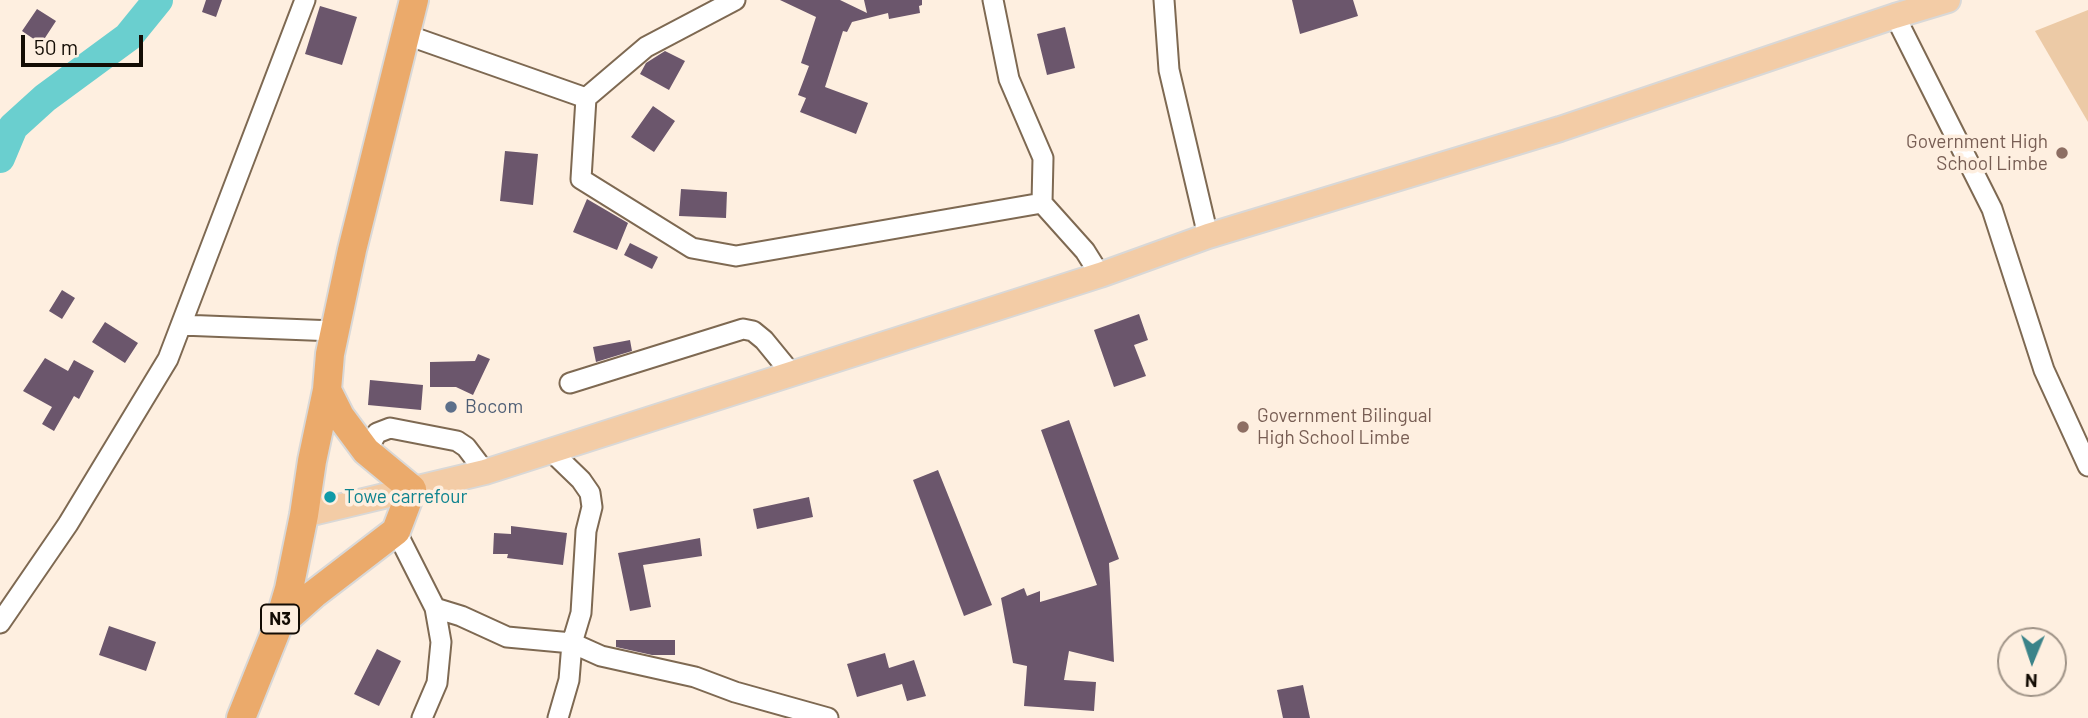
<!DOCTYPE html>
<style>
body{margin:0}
#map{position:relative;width:2088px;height:718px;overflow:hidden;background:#feefe0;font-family:Barlow,sans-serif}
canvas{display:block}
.north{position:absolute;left:1997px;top:627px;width:70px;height:70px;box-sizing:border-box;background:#feefe0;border:2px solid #a09488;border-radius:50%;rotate:182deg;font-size:19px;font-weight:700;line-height:28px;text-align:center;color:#130c04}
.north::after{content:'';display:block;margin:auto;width:24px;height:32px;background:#3b8389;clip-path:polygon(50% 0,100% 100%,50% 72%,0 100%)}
.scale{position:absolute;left:21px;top:35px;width:122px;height:32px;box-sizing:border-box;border:4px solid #130c04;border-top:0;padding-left:9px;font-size:21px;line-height:24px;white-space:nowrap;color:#130c04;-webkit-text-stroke:5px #feefe0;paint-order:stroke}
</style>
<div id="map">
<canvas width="2088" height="718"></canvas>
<div class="north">N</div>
<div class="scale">50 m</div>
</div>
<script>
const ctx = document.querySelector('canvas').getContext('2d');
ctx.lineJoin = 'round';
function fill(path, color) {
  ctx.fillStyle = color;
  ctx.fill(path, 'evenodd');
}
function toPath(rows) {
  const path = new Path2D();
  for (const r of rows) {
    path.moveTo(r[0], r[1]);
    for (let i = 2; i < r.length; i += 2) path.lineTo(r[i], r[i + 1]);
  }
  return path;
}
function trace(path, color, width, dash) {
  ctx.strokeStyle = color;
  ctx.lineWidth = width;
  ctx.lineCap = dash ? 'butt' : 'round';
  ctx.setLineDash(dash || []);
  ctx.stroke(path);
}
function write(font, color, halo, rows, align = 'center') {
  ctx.font = font + ' Barlow,sans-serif';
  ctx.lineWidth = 7;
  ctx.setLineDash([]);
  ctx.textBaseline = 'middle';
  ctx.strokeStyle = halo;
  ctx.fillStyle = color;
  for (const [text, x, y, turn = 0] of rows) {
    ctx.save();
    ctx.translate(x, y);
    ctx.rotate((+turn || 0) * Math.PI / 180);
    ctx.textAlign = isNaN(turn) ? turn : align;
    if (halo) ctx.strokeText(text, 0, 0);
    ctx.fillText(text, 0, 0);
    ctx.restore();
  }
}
fill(toPath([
 [2088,10,2088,122,2035,31]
]), '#eccaa6');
trace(toPath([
 [0,158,13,127,45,98,128,37,158,0]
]), '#6acfcf', 30);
fill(toPath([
 [206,0,222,0,216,17,202,12],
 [780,0,840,0,867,13,864,0,922,0,922,5,919,6,920,13,889,19,888,13,852,22,847,32,843,31,825,87,868,103,856,134,800,112,806,98,798,95,809,66,801,63,816,17],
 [1292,0,1353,0,1358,16,1300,34],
 [320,6,357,17,342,65,305,54],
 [37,9,56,21,41,44,22,31],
 [1065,27,1075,68,1047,75,1037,34],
 [665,51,685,61,669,90,640,74,646,63],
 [653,106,675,121,654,152,631,137],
 [505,151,538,154,533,205,500,201],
 [681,189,727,192,726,218,679,216],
 [587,199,628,223,617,250,573,232],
 [630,243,658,257,652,269,624,255],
 [62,290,75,298,62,319,49,311],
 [1139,314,1148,340,1134,345,1146,376,1114,387,1094,330],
 [105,322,138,343,125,363,92,342],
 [630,340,632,351,596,362,593,347],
 [478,354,490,359,473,395,456,387,430,387,430,362,475,361],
 [45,358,68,371,74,360,94,371,79,399,74,396,54,431,42,424,52,407,23,391],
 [370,380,423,385,421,410,368,405],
 [1069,420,1119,559,1109,563,1114,662,1069,651,1064,680,1096,682,1094,711,1024,706,1027,666,1013,663,1001,598,1024,588,1027,596,1040,591,1040,602,1097,585,1041,430],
 [938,470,992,605,964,616,913,480],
 [809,497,813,517,757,529,753,509],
 [511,526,567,533,563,565,507,558,508,554,493,554,494,533,511,534],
 [700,538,702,556,643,565,651,607,630,611,618,553],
 [109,626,156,642,146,671,99,655],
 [616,640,675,640,675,655,652,655,616,647],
 [377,649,401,661,379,706,354,694],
 [885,653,889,668,914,660,926,696,907,701,902,684,857,697,847,664],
 [1303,685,1310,718,1283,718,1277,690]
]), '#6b566c');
const minor = toPath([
 [993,0,1009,79,1043,158,1042,203],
 [1164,0,1169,70,1208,236],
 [1895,16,1992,209,2044,370,2088,466],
 [407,35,586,98,581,179,692,248,736,256,1042,203,1085,251,1100,275],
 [586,98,646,47,735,0],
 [181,325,335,331],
 [570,383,743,329,753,331,764,340,791,373],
 [366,451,377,433,390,428,457,441,466,447,485,472],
 [551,451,581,480,590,493,592,507,586,531,581,613,572,643,569,680,558,718],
 [396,531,435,608,441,642,437,683,422,718],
 [435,608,461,616,507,637,572,643,601,656,695,677,735,692,828,718],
 [0,623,68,524,168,359,305,0]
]);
const major = toPath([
 [304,515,485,472,1100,275,1208,236,1560,129,1895,16,1948,0]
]);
const highway = toPath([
 [278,626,314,594,396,531,412,489,366,451,340,416,327,390],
 [241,718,278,626,289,589,304,515,312,461,327,390,330,354,352,250,414,0]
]);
trace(minor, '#7e6952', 23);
trace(major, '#d9d8d7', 28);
trace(highway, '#d9d8d7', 32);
trace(minor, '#fff', 19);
trace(major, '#f3cca6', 24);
trace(highway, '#ebaa6b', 28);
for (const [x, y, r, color] of [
 [2062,153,7,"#8d6e63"],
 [451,407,7,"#5c6f8a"],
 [1243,427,7,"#8d6e63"],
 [330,497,7,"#0f9aa8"]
]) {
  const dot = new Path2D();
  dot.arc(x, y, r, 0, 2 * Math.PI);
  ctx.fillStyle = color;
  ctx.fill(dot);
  trace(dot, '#feefe0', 2.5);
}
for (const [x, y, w] of [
 [280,619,38]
]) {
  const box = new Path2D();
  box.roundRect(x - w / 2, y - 14.5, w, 29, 5);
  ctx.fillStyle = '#feefe0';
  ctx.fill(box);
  trace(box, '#130c04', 2);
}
write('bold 18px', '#130c04', null, [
 ["N3",280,619]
]);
write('19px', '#785e54', '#feefe0', [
 ["Government High",2048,142],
 ["School Limbe",2048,164],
 ["Government Bilingual",1257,416,"left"],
 ["High School Limbe",1257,438,"left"]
], 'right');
write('19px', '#4e5e75', '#feefe0', [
 ["Bocom",465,407]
], 'left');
write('19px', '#0d838f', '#feefe0', [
 ["Towe carrefour",344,497]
], 'left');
</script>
